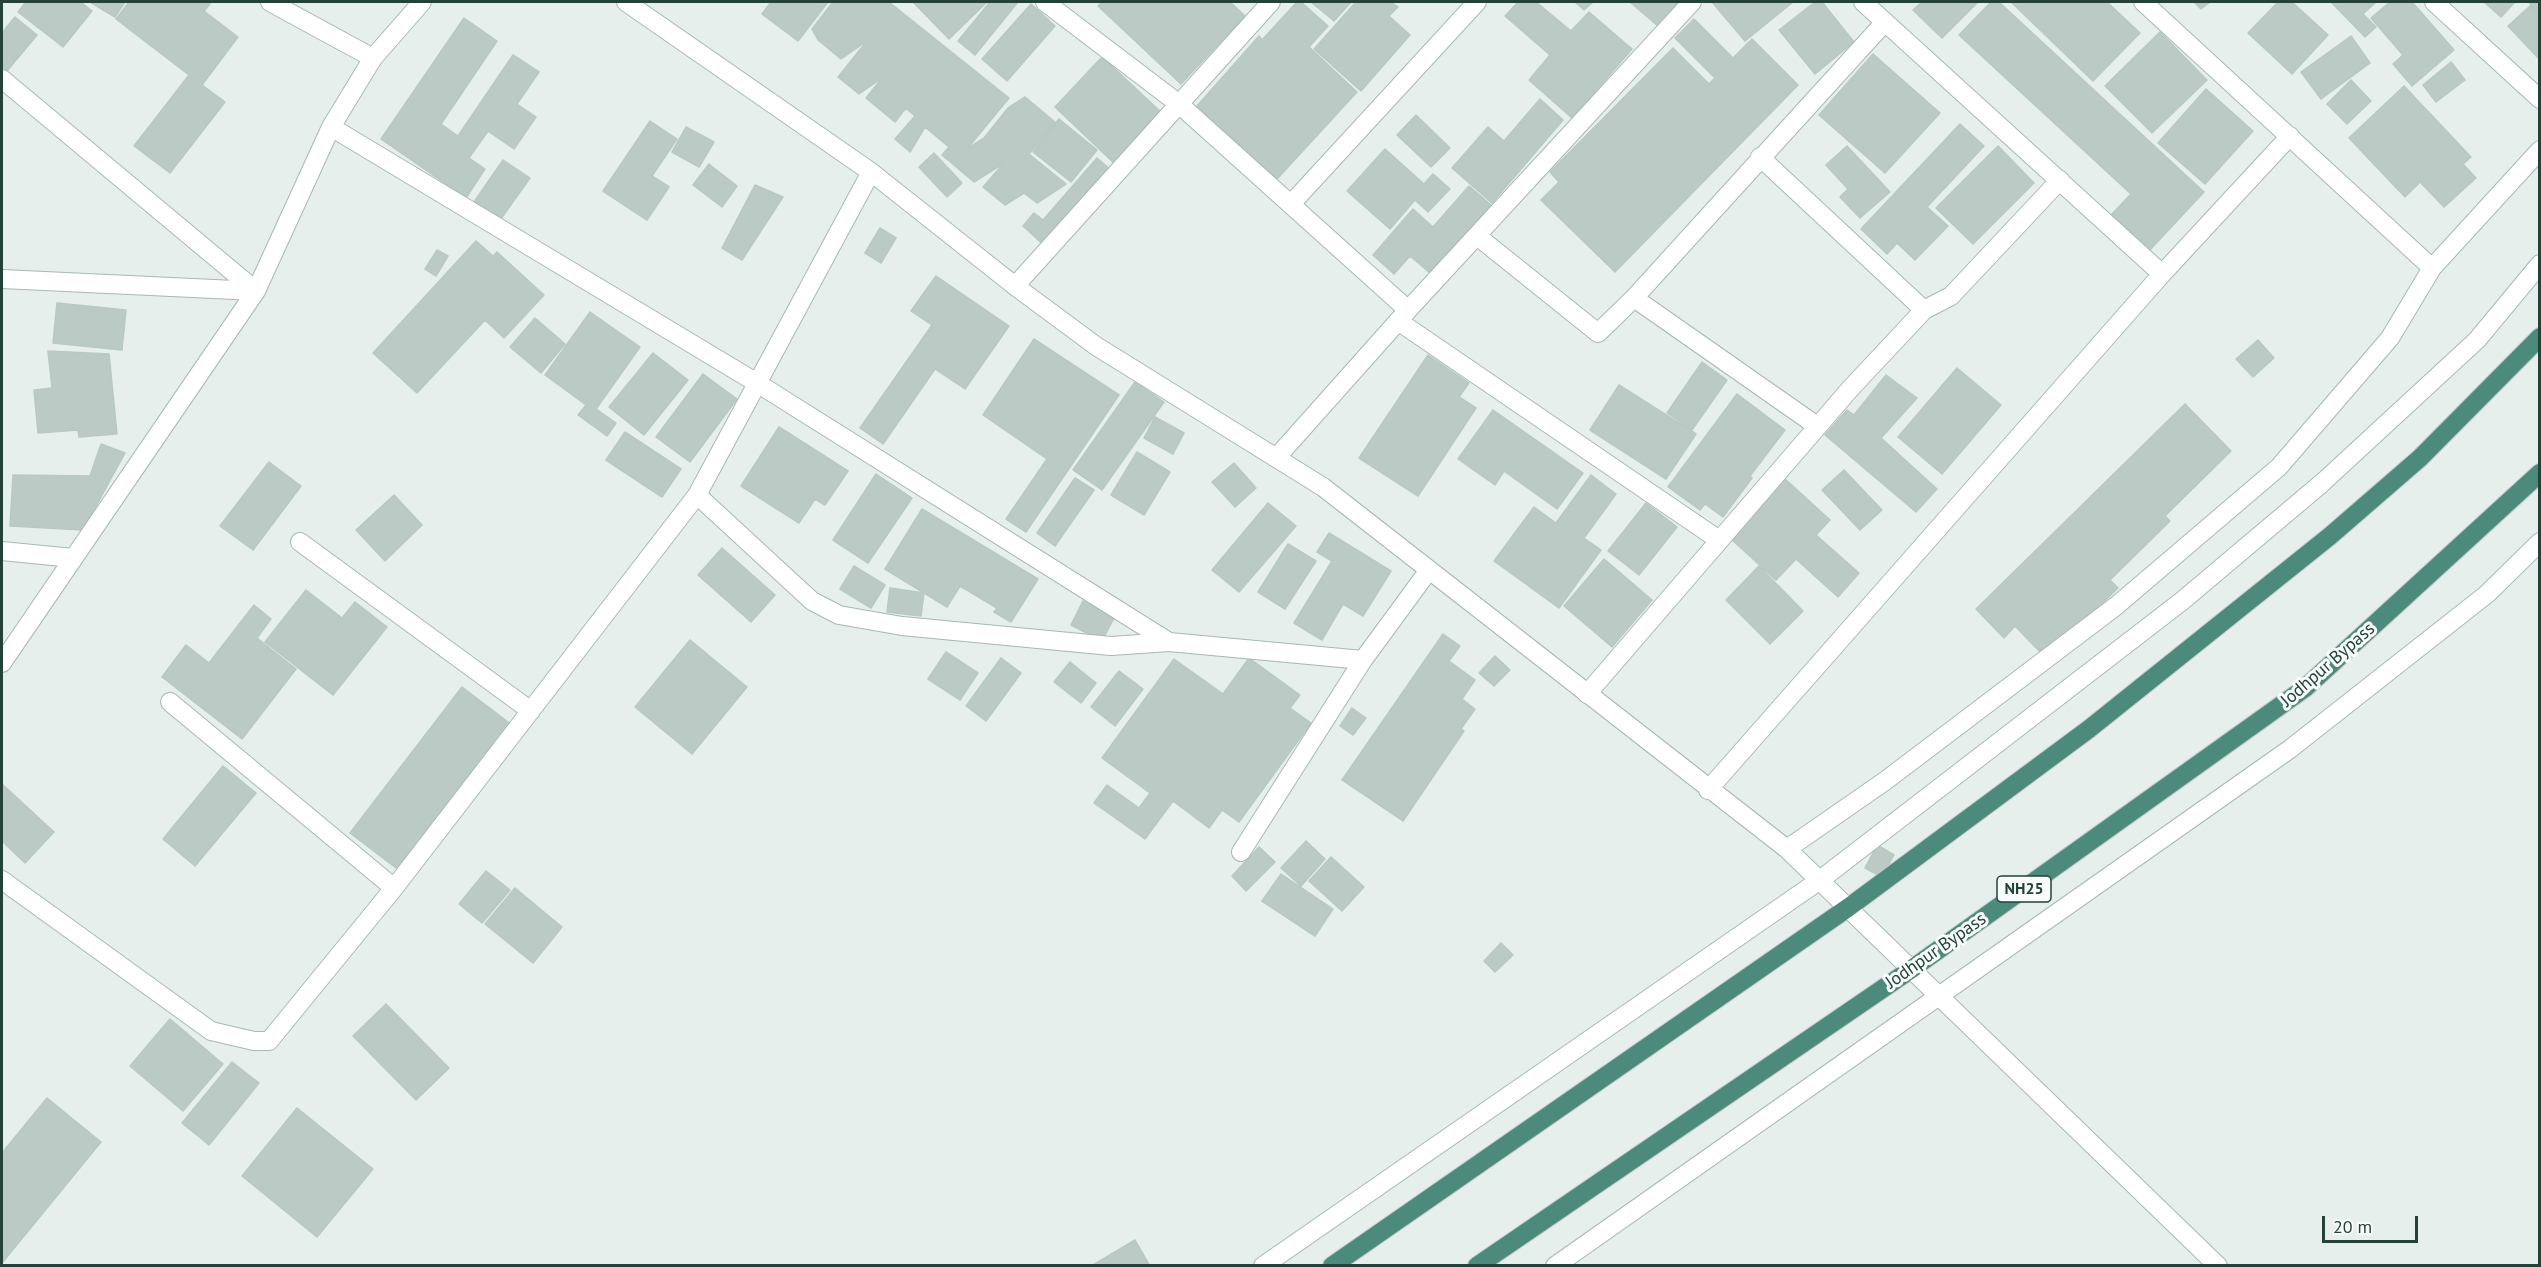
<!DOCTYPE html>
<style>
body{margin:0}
#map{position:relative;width:2541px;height:1267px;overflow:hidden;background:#e6efeb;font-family:"PT Sans",sans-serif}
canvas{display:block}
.frame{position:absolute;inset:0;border:3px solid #24423a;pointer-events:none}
.scale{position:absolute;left:2322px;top:1216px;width:96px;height:27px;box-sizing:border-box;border:3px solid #24423a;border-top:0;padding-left:8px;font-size:18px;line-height:21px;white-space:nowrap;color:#24423a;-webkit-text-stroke:4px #f7fbf9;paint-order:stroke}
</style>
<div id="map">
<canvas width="2541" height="1267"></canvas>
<div class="frame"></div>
<div class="scale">20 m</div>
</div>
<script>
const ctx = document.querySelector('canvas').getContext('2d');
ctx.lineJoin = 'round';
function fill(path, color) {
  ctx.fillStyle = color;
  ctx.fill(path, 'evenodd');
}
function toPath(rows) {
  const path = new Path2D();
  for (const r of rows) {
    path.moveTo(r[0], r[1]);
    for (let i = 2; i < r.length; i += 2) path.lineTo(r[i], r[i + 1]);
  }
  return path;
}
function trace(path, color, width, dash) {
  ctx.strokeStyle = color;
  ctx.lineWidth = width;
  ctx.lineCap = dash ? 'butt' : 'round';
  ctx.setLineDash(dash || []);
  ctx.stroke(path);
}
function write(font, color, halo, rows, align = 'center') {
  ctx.font = font + ' "PT Sans",sans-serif';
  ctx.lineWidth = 6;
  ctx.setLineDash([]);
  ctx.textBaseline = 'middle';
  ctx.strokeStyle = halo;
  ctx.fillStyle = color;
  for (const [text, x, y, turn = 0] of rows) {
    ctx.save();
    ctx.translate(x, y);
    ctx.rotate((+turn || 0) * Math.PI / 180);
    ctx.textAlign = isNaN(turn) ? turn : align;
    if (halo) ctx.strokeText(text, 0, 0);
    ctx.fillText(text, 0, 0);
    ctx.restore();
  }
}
const building = toPath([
 [26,2,81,2,92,11,63,47,18,12,26,2],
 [90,2,125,2,115,17,90,2],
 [129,2,206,2,210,4,204,11,238,37,202,85,225,102,170,173,134,146,189,75,116,19,129,2],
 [771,2,828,2,798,41,762,14,771,2],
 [833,2,889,2,1009,98,967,149,984,138,1008,108,1025,97,1055,122,1029,154,1066,184,1037,203,1024,193,1005,205,983,187,1004,163,974,182,942,155,949,147,925,127,910,152,895,139,915,116,906,108,895,122,866,98,882,78,859,94,838,77,867,41,841,59,818,40,812,29,833,2],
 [913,2,987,2,949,39,913,2],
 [990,2,1018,2,975,55,958,41,990,2],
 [1102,2,1230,2,1245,16,1181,84,1098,6,1102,2],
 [1297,2,1301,2,1328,26,1309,47,1357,92,1277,179,1197,106,1259,36,1262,40,1297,2],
 [1311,2,1351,2,1334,21,1311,2],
 [1356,2,1391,2,1398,7,1389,16,1410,35,1361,91,1314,49,1356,2],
 [1518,2,1536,2,1571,31,1589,12,1632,49,1572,118,1529,80,1550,55,1505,16,1518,2],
 [1575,2,1593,2,1584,10,1575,2],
 [1630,2,1682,2,1659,27,1630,2],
 [1712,2,1793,2,1745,41,1712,2],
 [1815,2,1822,2,1854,42,1815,74,1779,30,1815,2],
 [1922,2,1978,2,1942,38,1913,10,1922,2],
 [1991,2,1999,2,2204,192,2148,252,2110,216,2131,194,1959,35,1991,2],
 [2011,2,2107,2,2140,33,2093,81,2011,2],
 [2194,2,2210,2,2201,9,2194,2],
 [2278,2,2292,2,2328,35,2292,74,2248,33,2278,2],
 [2331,2,2376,2,2363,14,2376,27,2365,37,2331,2],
 [2390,2,2412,2,2454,50,2412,86,2393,64,2403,55,2371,18,2390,2],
 [2484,2,2515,2,2501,17,2484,2],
 [2532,2,2540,2,2540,14,2530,4,2532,2],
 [1031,4,1055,26,1007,81,982,59,1031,4],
 [2530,6,2540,16,2540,60,2508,26,2530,6],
 [15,17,37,35,7,71,2,67,2,33,15,17],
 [464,18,497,41,441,124,458,136,513,55,539,72,517,104,536,117,514,149,488,131,469,158,485,169,466,198,381,139,464,18],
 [1694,19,1733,58,1752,39,1798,85,1615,272,1541,200,1559,182,1550,172,1673,48,1709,84,1715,78,1675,38,1694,19],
 [2160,32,2207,80,2152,133,2105,86,2160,32],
 [2351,36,2370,63,2321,99,2301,72,2351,36],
 [1873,54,1940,113,1885,173,1819,115,1873,54],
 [1102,57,1163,114,1116,165,1055,107,1102,57],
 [2451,62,2465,80,2436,102,2423,85,2451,62],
 [2351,80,2371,101,2347,124,2327,104,2351,80],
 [2404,86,2471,157,2463,164,2476,178,2444,207,2420,182,2405,197,2349,138,2404,86],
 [2206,89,2253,131,2205,184,2158,143,2206,89],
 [1540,99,1563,120,1492,203,1452,168,1488,127,1504,141,1540,99],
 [1416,115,1450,148,1431,167,1397,135,1416,115],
 [1059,119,1097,150,1071,182,1033,152,1059,119],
 [650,121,677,139,652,176,669,187,647,220,603,191,650,121],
 [1960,124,1984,146,1927,207,1948,226,1915,260,1897,243,1887,254,1861,229,1960,124],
 [686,127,714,142,699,167,672,152,686,127],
 [1847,146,1890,192,1860,218,1840,197,1848,189,1826,165,1847,146],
 [1998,146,2034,183,1973,244,1936,208,1998,146],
 [1385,149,1424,184,1433,174,1450,189,1428,212,1415,200,1390,229,1347,191,1385,149],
 [934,153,962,183,947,197,919,167,934,153],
 [1097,158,1112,171,1046,247,1023,226,1034,213,1043,220,1097,158],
 [503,160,530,178,500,220,474,202,503,160],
 [709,164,737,186,722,207,693,185,709,164],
 [755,185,783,197,742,260,722,248,755,185],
 [1469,186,1491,205,1430,273,1410,256,1394,274,1373,255,1413,209,1433,227,1469,186],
 [880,228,896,238,881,263,865,253,880,228],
 [476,241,493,256,497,252,544,295,504,338,485,320,417,393,373,353,476,241],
 [437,250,448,256,436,276,425,269,437,250],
 [936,276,1009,326,965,389,935,369,883,444,860,428,932,325,911,311,936,276],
 [57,303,126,310,122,350,53,343,57,303],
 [590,312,640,347,596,409,616,423,607,436,578,415,586,405,545,375,590,312],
 [535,318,565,344,541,373,510,347,535,318],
 [1034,339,1119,395,1026,532,1006,519,1047,459,983,415,1034,339],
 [2258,340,2274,358,2253,377,2236,359,2258,340],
 [48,351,109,354,117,434,79,437,78,430,38,433,34,390,52,388,48,351],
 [653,353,688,380,644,435,609,407,653,353],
 [1428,355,1469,383,1459,397,1476,408,1418,496,1359,458,1428,355],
 [1702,362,1727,380,1692,430,1667,413,1702,362],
 [1957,368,2001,405,1942,474,1898,437,1957,368],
 [703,374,737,399,690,462,656,437,703,374],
 [1886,375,1917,398,1881,438,1937,489,1916,512,1825,435,1847,410,1854,415,1886,375],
 [1135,382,1164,402,1102,490,1073,470,1135,382],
 [1619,385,1696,434,1666,479,1590,430,1619,385],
 [1737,394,1785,430,1750,476,1752,478,1723,517,1705,504,1700,510,1668,487,1737,394],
 [2185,404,2231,451,2165,516,2170,521,2110,580,2118,588,2046,658,2015,626,2004,638,1976,609,2185,404],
 [1493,410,1583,473,1557,509,1504,471,1495,485,1458,459,1493,410],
 [1155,417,1184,433,1173,454,1144,438,1155,417],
 [779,427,848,471,825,505,815,499,799,523,741,486,779,427],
 [625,432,681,469,662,497,606,460,625,432],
 [101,444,125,453,83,530,10,526,13,475,90,476,101,444],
 [1137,452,1170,472,1144,515,1111,495,1137,452],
 [269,462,301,486,253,550,220,526,269,462],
 [1234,463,1256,488,1235,507,1212,482,1234,463],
 [1844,470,1882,510,1860,530,1822,490,1844,470],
 [876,474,912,498,868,563,833,540,876,474],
 [1591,475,1616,494,1584,538,1601,550,1559,608,1494,561,1534,507,1556,523,1591,475],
 [1075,478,1094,490,1055,546,1037,533,1075,478],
 [1784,478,1830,520,1816,535,1859,573,1838,597,1796,559,1776,580,1730,538,1784,478],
 [394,495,422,525,385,561,356,530,394,495],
 [1268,503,1296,526,1239,592,1212,570,1268,503],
 [1646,503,1677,527,1639,575,1608,551,1646,503],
 [922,509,1038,579,1011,622,994,612,997,608,960,586,947,607,885,569,922,509],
 [1329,533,1391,571,1363,616,1343,604,1322,640,1294,623,1332,561,1317,552,1329,533],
 [1288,544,1316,561,1285,609,1258,592,1288,544],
 [722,548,775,595,751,622,698,575,722,548],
 [1604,559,1652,600,1612,647,1564,606,1604,559],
 [854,566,885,585,871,608,840,589,854,566],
 [1759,566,1803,611,1770,644,1726,600,1759,566],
 [890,588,924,593,921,616,887,612,890,588],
 [306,590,342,618,355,602,387,627,333,695,265,642,306,590],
 [1083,601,1114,618,1102,641,1071,625,1083,601],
 [254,605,271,619,257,638,296,669,242,739,162,677,186,645,209,663,254,605],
 [1443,634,1460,646,1449,661,1475,680,1462,699,1475,709,1461,729,1464,731,1403,821,1342,780,1443,634],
 [690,640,747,687,692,754,635,707,690,640],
 [946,652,978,673,960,700,928,679,946,652],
 [1495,656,1510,670,1494,686,1479,673,1495,656],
 [1001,658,1021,673,986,721,966,706,1001,658],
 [1249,658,1300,695,1290,708,1311,723,1239,822,1222,810,1209,828,1173,801,1145,839,1094,803,1107,785,1139,808,1150,793,1102,758,1174,659,1223,694,1249,658],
 [1070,662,1096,683,1081,703,1054,682,1070,662],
 [1119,671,1143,689,1115,726,1091,707,1119,671],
 [462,687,512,725,400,871,350,833,462,687],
 [1352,708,1366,718,1353,735,1340,726,1352,708],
 [223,766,256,793,195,866,163,839,223,766],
 [2,784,54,832,25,863,2,841,2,784],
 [1306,841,1325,859,1301,886,1281,868,1306,841],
 [1877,845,1894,855,1882,877,1865,868,1877,845],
 [1259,847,1275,862,1246,891,1232,876,1259,847],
 [1331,857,1364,887,1342,911,1309,881,1331,857],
 [486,871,510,890,482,923,459,904,486,871],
 [1281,874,1333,909,1315,936,1262,901,1281,874],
 [515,888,562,927,533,963,485,924,515,888],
 [1501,943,1513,955,1495,972,1484,961,1501,943],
 [386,1004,449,1068,416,1100,353,1036,386,1004],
 [170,1019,223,1064,183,1111,130,1066,170,1019],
 [232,1062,259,1083,209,1145,182,1123,232,1062],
 [47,1098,101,1142,2,1263,2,1153,47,1098],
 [297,1108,373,1169,317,1237,242,1176,297,1108],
 [1135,1240,1150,1266,1093,1266,1093,1265,1135,1240]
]);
fill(building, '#bbcac4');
trace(building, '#b8c9c2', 1.5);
const minor = toPath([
 [270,2,373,58,422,2],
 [1045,2,1179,104,1408,310,1276,458],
 [1863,2,2162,274],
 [2143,2,2432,268],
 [2434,2,2540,99],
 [2,79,256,291,331,127,373,58],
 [331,127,757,383,1169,642],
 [1760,157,1924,310],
 [1291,204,1477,2],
 [1477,236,1598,333,1634,298,1885,22],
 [2,279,256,291],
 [1015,286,1271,2],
 [1634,298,1817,426],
 [1408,310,1692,2],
 [1398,321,1719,540],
 [697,495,812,601,839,615,902,626,1111,646,1169,642,1363,660,1429,570],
 [300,542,531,711],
 [2,551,73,558],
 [2,663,256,291],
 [1587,694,1850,389,1924,310,1951,296,2060,180],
 [170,702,394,888],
 [1708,790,2162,274,2290,136],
 [1241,852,1363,660],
 [2,880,211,1031,254,1041,269,1041,394,888,697,495,871,172]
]);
const tertiary = toPath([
 [626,2,871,172,1015,286,1096,346,1323,487,1787,849,2218,1266],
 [1787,849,1885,781,2116,606,2279,467,2390,338,2432,268,2540,150],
 [1263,1266,1820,880,2182,601,2322,483,2477,340,2540,264],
 [1555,1266,2290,749,2487,594,2540,542]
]);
const trunk = toPath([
 [1332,1266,1849,907,2089,729,2330,536,2420,458,2540,337],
 [1477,1266,1913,968,2305,688,2540,473]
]);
trace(minor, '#a8b8b2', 20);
trace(tertiary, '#a8b8b2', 20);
trace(trunk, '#c2cac8', 20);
trace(minor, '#fff', 18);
trace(tertiary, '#fff', 18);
trace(trunk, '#4c8a7c', 18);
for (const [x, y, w] of [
 [2024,889,54]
]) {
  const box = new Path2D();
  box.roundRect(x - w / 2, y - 13, w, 26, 4.5);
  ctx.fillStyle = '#f7fbf9';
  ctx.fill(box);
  trace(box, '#24423a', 1.5);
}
write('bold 16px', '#24423a', null, [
 ["NH25",2024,889]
]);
write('18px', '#24423a', '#f7fbf9', [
 ["Jodhpur Bypass",2328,665,-41],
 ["Jodhpur Bypass",1936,951,-35]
]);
</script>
